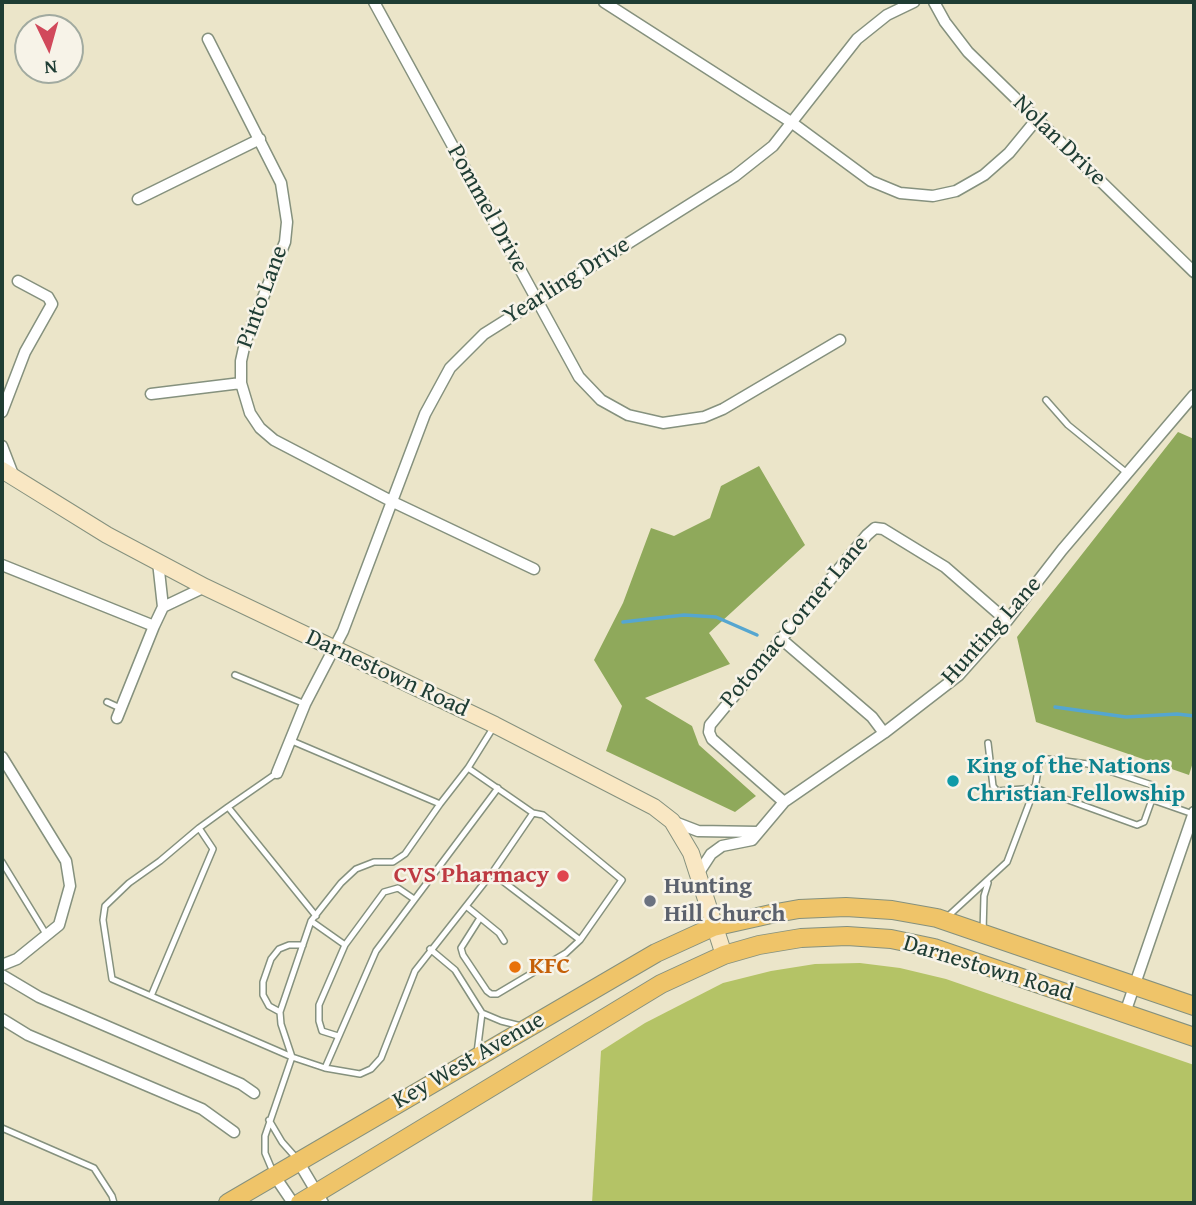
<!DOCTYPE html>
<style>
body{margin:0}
#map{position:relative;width:1196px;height:1205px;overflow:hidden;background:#ebe5c9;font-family:"Gentium Book Plus",serif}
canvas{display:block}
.frame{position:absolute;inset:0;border:4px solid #1f3d34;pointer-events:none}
.north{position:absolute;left:14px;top:14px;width:70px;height:70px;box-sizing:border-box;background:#f7f3e8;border:2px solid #a1aaa0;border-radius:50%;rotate:175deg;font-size:19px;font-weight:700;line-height:28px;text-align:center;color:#1f3d34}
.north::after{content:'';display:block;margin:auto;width:24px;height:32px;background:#d1495b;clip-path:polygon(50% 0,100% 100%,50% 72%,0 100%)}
</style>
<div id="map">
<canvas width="1196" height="1205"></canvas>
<div class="frame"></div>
<div class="north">N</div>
</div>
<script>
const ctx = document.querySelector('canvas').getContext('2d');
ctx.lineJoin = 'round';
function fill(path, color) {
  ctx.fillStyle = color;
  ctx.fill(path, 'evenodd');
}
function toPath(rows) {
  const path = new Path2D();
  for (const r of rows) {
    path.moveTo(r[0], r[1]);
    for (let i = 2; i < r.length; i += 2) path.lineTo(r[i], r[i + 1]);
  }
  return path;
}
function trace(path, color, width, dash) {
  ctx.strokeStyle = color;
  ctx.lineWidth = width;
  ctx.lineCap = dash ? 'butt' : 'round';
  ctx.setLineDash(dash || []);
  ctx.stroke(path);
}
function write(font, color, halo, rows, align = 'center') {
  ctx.font = font + ' "Gentium Book Plus",serif';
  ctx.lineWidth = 5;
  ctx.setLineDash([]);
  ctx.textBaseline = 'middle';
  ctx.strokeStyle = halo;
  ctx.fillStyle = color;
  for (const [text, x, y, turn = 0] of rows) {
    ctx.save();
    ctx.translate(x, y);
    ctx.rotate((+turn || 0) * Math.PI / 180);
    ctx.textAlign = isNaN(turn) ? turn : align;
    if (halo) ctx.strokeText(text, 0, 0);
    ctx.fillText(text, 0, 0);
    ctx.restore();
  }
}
fill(toPath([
 [860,963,900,968,946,979,1194,1065,1194,1203,592,1203,601,1051,645,1023,723,983,771,971,815,964]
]), '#b4c366');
fill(toPath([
 [1178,432,1194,439,1194,759,1189,775,1036,722,1017,637],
 [759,466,805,545,709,633,730,664,645,698,692,726,699,745,756,796,735,812,606,751,622,706,594,660,623,603,651,528,674,536,710,518,721,486]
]), '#8fa95b');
trace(toPath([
 [623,622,684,615,716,617,757,635],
 [1055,707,1126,717,1177,714,1194,716]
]), '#55a6d0', 3.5);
const lane = toPath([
 [1046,400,1068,425,1127,473],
 [235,675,305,704],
 [107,702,120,708],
 [292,741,440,804],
 [468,768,533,813],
 [277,773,228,807,316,916],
 [1153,800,1193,814],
 [199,828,228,807],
 [2,862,46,934],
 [466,906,499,933,504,941],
 [480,918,461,948,463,955,487,991,491,994,497,994,566,953,580,940],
 [946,918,1007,862,1035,788,1039,764,1041,761,1048,759,1088,764,1152,785,1155,791,1144,822,1137,825,1035,788,997,791,993,786,988,743],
 [311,921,345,945,319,1005,319,1021,322,1031,338,1036],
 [983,932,984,896,988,883],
 [345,945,384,892,398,888,414,899],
 [430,949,455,970,482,1013],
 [151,996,112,979,103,920,105,906,129,883,160,861,199,828,213,849,151,996,292,1057,325,1068,360,1074,371,1069,381,1058,415,971,492,873,580,940,622,880,543,815,533,813,492,873],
 [280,1012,269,1006,263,995,263,982,271,959,279,949,289,945,303,945],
 [477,1053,482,1013,501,1021,521,1026],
 [325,1068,376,951,498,788],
 [269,1120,282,1142,298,1160],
 [2,1128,94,1168,112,1196,114,1203],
 [273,1172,265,1153,265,1136,292,1057,281,1024,280,1012,311,921,341,883,356,869,374,862,393,862,405,854,440,804,468,768,493,728]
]);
const street = toPath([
 [374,2,579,377,601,400,628,415,663,423,704,417,723,409,840,340],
 [604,2,791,122,871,181,900,193,933,196,956,191,984,175,1009,153,1037,119],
 [934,2,945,22,968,52,1194,272],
 [208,39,281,183,287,222,285,242,245,343,241,361,241,383,250,413,260,428,274,440,393,502,534,569],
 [138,199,260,139],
 [151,394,241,383],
 [2,412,25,352,52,304,48,297,18,281],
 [2,446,14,477],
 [2,565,154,626,117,718],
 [163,607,205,587],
 [154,626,163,607,158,562],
 [780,638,872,717,884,733],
 [2,757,66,861,70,886,59,925,17,959,2,965],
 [277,773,305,704,343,631,425,414,450,368,484,334,735,176,773,146,857,39,887,15,914,2],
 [784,802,712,739,709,732,710,725,867,535,875,528,883,529,945,567,1007,621],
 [672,821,698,831,758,832],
 [698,874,711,854,722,846,752,840,784,802,884,733,959,675,1007,621,1062,550,1194,395],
 [2,975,39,997,241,1084,254,1093],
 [1125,1013,1194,812],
 [2,1019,28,1035,202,1109,234,1132],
 [298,1161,323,1203],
 [274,1175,293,1203]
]);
const secondary = toPath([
 [2,470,107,535,205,587,495,725,654,807,672,821,691,853,724,955]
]);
const primary = toPath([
 [228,1203,656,953,713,927,771,914,799,909,846,907,892,910,937,918,1194,1006],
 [300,1203,661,984,724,955,759,945,801,938,847,936,891,939,934,948,1194,1037]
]);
trace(lane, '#85917e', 8);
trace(street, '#85917e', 13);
trace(secondary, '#85917e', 18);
trace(primary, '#85917e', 20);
trace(lane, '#fff', 5);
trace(street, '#fff', 10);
trace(secondary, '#f9e7c3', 16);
trace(primary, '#efc469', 18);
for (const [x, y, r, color] of [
 [953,781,7,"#0f9aa8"],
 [563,876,7,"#e0444e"],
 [650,901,7,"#6b7280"],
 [515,967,7,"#e8710a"]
]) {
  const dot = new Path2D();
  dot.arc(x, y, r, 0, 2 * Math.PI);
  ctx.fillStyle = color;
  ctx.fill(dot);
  trace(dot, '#f7f3e8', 2.5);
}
write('24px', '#1f3d34', '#f7f3e8', [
 ["Nolan Drive",1059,141,44],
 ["Pommel Drive",487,209,61],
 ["Yearling Drive",567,281,-32],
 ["Pinto Lane",263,297,-70],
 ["Potomac Corner Lane",795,622,-50],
 ["Hunting Lane",992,631,-48],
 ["Darnestown Road",387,674,25],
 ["Darnestown Road",988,969,17],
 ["Key West Avenue",469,1061,-30]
]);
write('bold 24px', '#0d838f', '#f7f3e8', [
 ["King of the Nations",967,767],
 ["Christian Fellowship",967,795]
], 'left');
write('bold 24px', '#be3a42', '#f7f3e8', [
 ["CVS Pharmacy",549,876]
], 'right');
write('bold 24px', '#5b616d', '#f7f3e8', [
 ["Hunting",664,887],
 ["Hill Church",664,915]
], 'left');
write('bold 24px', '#c56008', '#f7f3e8', [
 ["KFC",529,967]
], 'left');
</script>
